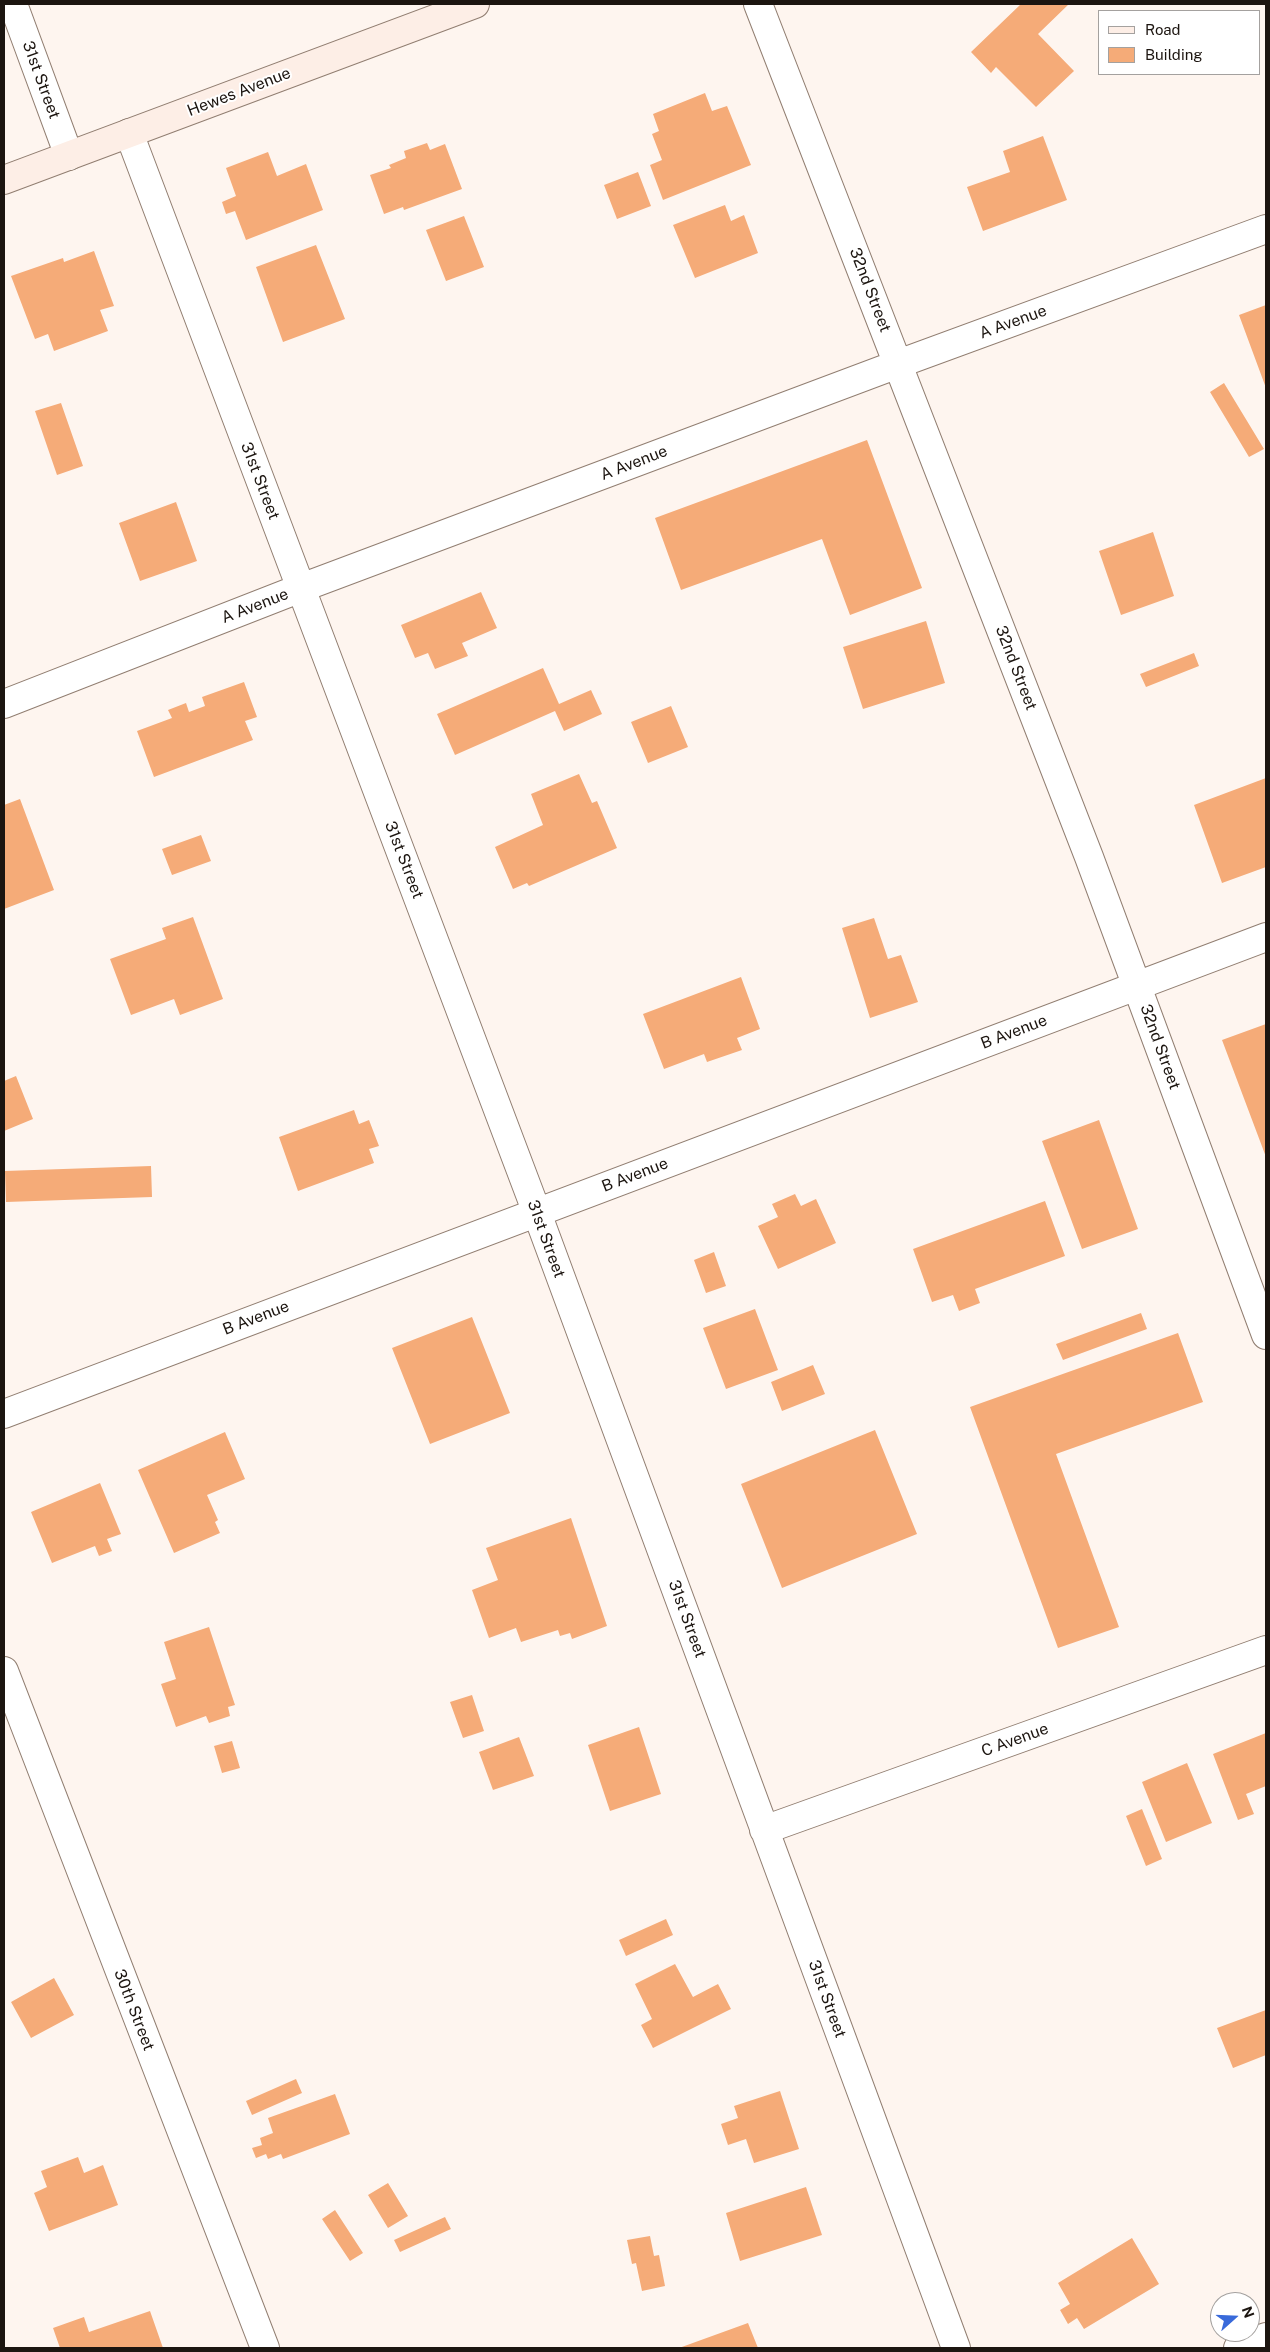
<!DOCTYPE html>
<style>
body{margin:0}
#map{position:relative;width:1270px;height:2352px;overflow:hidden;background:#fef5ef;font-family:"Public Sans",sans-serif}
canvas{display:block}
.frame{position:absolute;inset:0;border:5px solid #1c1510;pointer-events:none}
.legend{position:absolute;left:1098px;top:10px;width:162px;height:65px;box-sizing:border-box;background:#fff;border:1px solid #a4a19f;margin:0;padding:6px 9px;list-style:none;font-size:15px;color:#1c1510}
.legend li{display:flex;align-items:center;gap:10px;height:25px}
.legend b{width:25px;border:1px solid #a4a19f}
.north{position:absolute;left:1210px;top:2292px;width:50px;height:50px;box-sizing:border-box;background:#fff;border:1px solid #a4a19f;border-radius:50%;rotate:70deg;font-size:14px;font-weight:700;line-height:20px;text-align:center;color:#1c1510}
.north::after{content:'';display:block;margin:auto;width:18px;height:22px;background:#396ada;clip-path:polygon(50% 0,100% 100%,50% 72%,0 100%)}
</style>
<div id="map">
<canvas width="1270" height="2352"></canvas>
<div class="frame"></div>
<ul class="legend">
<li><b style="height:6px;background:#fdeee6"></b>Road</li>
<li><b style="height:14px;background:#f5ab78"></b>Building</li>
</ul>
<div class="north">N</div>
</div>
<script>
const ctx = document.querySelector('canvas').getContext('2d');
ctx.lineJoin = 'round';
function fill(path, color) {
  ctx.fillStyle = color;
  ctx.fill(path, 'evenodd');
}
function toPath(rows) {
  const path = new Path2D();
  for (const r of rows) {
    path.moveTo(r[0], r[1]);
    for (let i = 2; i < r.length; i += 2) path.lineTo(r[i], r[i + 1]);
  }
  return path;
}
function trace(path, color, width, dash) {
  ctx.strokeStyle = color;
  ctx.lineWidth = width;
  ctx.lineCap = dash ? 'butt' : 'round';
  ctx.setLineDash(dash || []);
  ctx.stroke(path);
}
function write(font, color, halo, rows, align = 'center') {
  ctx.font = font + ' "Public Sans",sans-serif';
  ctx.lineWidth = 4;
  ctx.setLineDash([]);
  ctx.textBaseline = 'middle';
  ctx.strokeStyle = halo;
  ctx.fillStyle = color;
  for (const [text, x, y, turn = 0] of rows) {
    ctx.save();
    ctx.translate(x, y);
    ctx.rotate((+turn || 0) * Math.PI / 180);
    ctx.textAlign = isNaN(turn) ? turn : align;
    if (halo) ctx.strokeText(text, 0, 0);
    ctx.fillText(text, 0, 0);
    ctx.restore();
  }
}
fill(toPath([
 [1021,4,1069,4,1038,34,1074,71,1036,107,996,67,991,73,971,52],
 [705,93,712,111,727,106,751,165,663,200,650,165,662,160,652,134,659,131,653,114],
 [1043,136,1067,200,983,231,967,187,1010,172,1003,151],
 [427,143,430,150,445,144,462,189,404,210,403,207,384,214,370,175,391,168,389,165,406,158,404,151],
 [268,152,277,176,306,164,323,210,246,240,235,211,226,214,222,202,236,196,226,168],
 [638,172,651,206,617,219,604,185],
 [725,205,731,221,744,215,758,253,695,278,673,225],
 [464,216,484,267,446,281,426,230],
 [316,245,345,319,283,342,256,267],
 [94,251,114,306,100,310,108,331,54,351,48,334,35,339,11,276,63,258,64,262],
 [1266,305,1266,388,1239,315],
 [1224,383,1264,449,1249,457,1210,392],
 [61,403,83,466,57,475,35,411],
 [867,440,922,588,850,615,822,539,681,590,655,518],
 [176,502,197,561,140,581,119,523],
 [1153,532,1174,596,1121,615,1099,551],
 [481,592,497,628,462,643,468,656,435,669,428,653,415,658,401,625],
 [926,621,945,683,863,709,843,647],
 [1194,653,1199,666,1146,687,1140,674],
 [543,668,559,704,591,690,602,714,564,731,555,711,455,755,437,714],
 [244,682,257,717,245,721,253,740,154,777,137,731,172,718,168,710,186,703,189,712,205,706,202,697],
 [671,706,688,747,648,763,631,722],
 [579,774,592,803,597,801,617,848,529,886,527,883,513,889,495,847,543,825,531,794],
 [1266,778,1266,867,1222,883,1194,805],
 [20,799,54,890,4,909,4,805],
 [201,835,211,861,172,875,162,849],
 [193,917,223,999,180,1015,174,999,131,1015,110,959,166,939,162,928],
 [874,918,888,959,901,955,918,1002,870,1018,842,928],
 [741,977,760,1029,737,1038,742,1050,707,1062,704,1054,664,1069,643,1014],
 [1266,1024,1266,1157,1222,1040],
 [16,1076,33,1119,4,1131,4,1081],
 [354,1110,359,1124,369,1120,379,1146,369,1149,374,1163,298,1191,279,1137],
 [1099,1120,1138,1229,1082,1249,1042,1141],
 [151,1166,152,1197,6,1202,5,1171],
 [795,1194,801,1206,816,1199,836,1243,778,1269,758,1226,778,1217,772,1204],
 [1045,1201,1065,1256,975,1289,980,1303,959,1311,953,1295,932,1302,913,1249],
 [714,1252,726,1286,706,1293,694,1260],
 [755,1309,778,1370,726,1389,703,1328],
 [1141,1313,1147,1329,1063,1360,1056,1344],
 [472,1317,510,1413,430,1444,392,1348],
 [1178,1333,1203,1402,1056,1454,1119,1627,1058,1648,970,1407],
 [813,1365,825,1394,782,1411,771,1382],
 [875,1430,917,1534,782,1588,741,1484],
 [225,1432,245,1479,207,1495,218,1520,215,1522,220,1533,174,1553,138,1470],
 [100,1483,121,1534,107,1539,112,1551,99,1556,95,1546,52,1563,31,1512],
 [571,1518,607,1626,572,1639,570,1633,560,1636,558,1630,521,1642,516,1628,489,1638,472,1590,498,1580,486,1548],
 [209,1627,235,1705,228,1707,230,1716,209,1723,206,1716,176,1727,161,1684,176,1679,164,1642],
 [472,1695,484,1731,463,1738,450,1702],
 [639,1727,661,1794,610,1811,588,1745],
 [1266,1733,1266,1786,1246,1794,1254,1814,1238,1820,1213,1754],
 [519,1737,534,1776,493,1790,479,1752],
 [232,1741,240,1768,222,1773,214,1746],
 [1187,1763,1212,1823,1166,1842,1142,1782],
 [1142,1809,1162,1859,1146,1866,1126,1816],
 [666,1919,673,1935,626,1956,619,1940],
 [675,1964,693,1997,718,1984,731,2009,653,2048,641,2025,652,2019,635,1984],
 [54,1978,74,2015,31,2038,11,2002],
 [1266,2010,1266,2055,1233,2068,1217,2028],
 [296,2079,302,2093,252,2115,246,2101],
 [780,2091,799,2149,754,2163,746,2139,728,2145,721,2124,738,2118,734,2106],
 [335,2094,350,2134,283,2159,281,2154,268,2159,266,2154,256,2158,252,2148,262,2145,260,2138,273,2133,268,2118],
 [78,2157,84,2173,103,2165,118,2205,49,2231,34,2193,47,2187,41,2171],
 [388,2183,408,2216,388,2228,368,2195],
 [806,2187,822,2235,740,2261,726,2213],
 [335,2210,363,2253,350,2261,322,2219],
 [445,2217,451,2229,400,2252,394,2240],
 [650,2236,654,2256,659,2255,665,2286,642,2291,636,2263,632,2264,627,2240],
 [1132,2238,1159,2284,1084,2329,1077,2318,1068,2324,1060,2310,1070,2304,1058,2283],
 [150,2311,163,2348,60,2348,53,2328,84,2317,89,2332],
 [748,2323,758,2348,679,2348]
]), '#f5ab78');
const street = toPath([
 [13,4,69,156],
 [758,4,1089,857,1266,1335],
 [129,133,537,1213,956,2348],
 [4,704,301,588,898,364,1266,229],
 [4,1414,1266,937],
 [4,1671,265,2348],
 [764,1830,1266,1650],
 [1238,2348,1266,2337]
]);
const secondary = toPath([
 [4,180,475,4]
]);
trace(street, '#917e71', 30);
trace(secondary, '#917e71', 30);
trace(street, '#fff', 28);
trace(secondary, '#fdeee6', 28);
write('16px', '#1c1510', '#fff', [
 ["31st Street",41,80,70],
 ["Hewes Avenue",239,92,-21],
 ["32nd Street",870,290,69],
 ["A Avenue",1013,322,-20],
 ["A Avenue",634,463,-21],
 ["31st Street",260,481,69],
 ["A Avenue",255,606,-21],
 ["32nd Street",1016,668,69],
 ["31st Street",404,860,69],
 ["B Avenue",1014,1032,-21],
 ["32nd Street",1160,1047,70],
 ["B Avenue",635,1175,-21],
 ["31st Street",546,1239,70],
 ["B Avenue",256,1318,-21],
 ["31st Street",687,1619,70],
 ["C Avenue",1015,1740,-20],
 ["31st Street",827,1999,70],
 ["30th Street",134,2010,69]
]);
</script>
